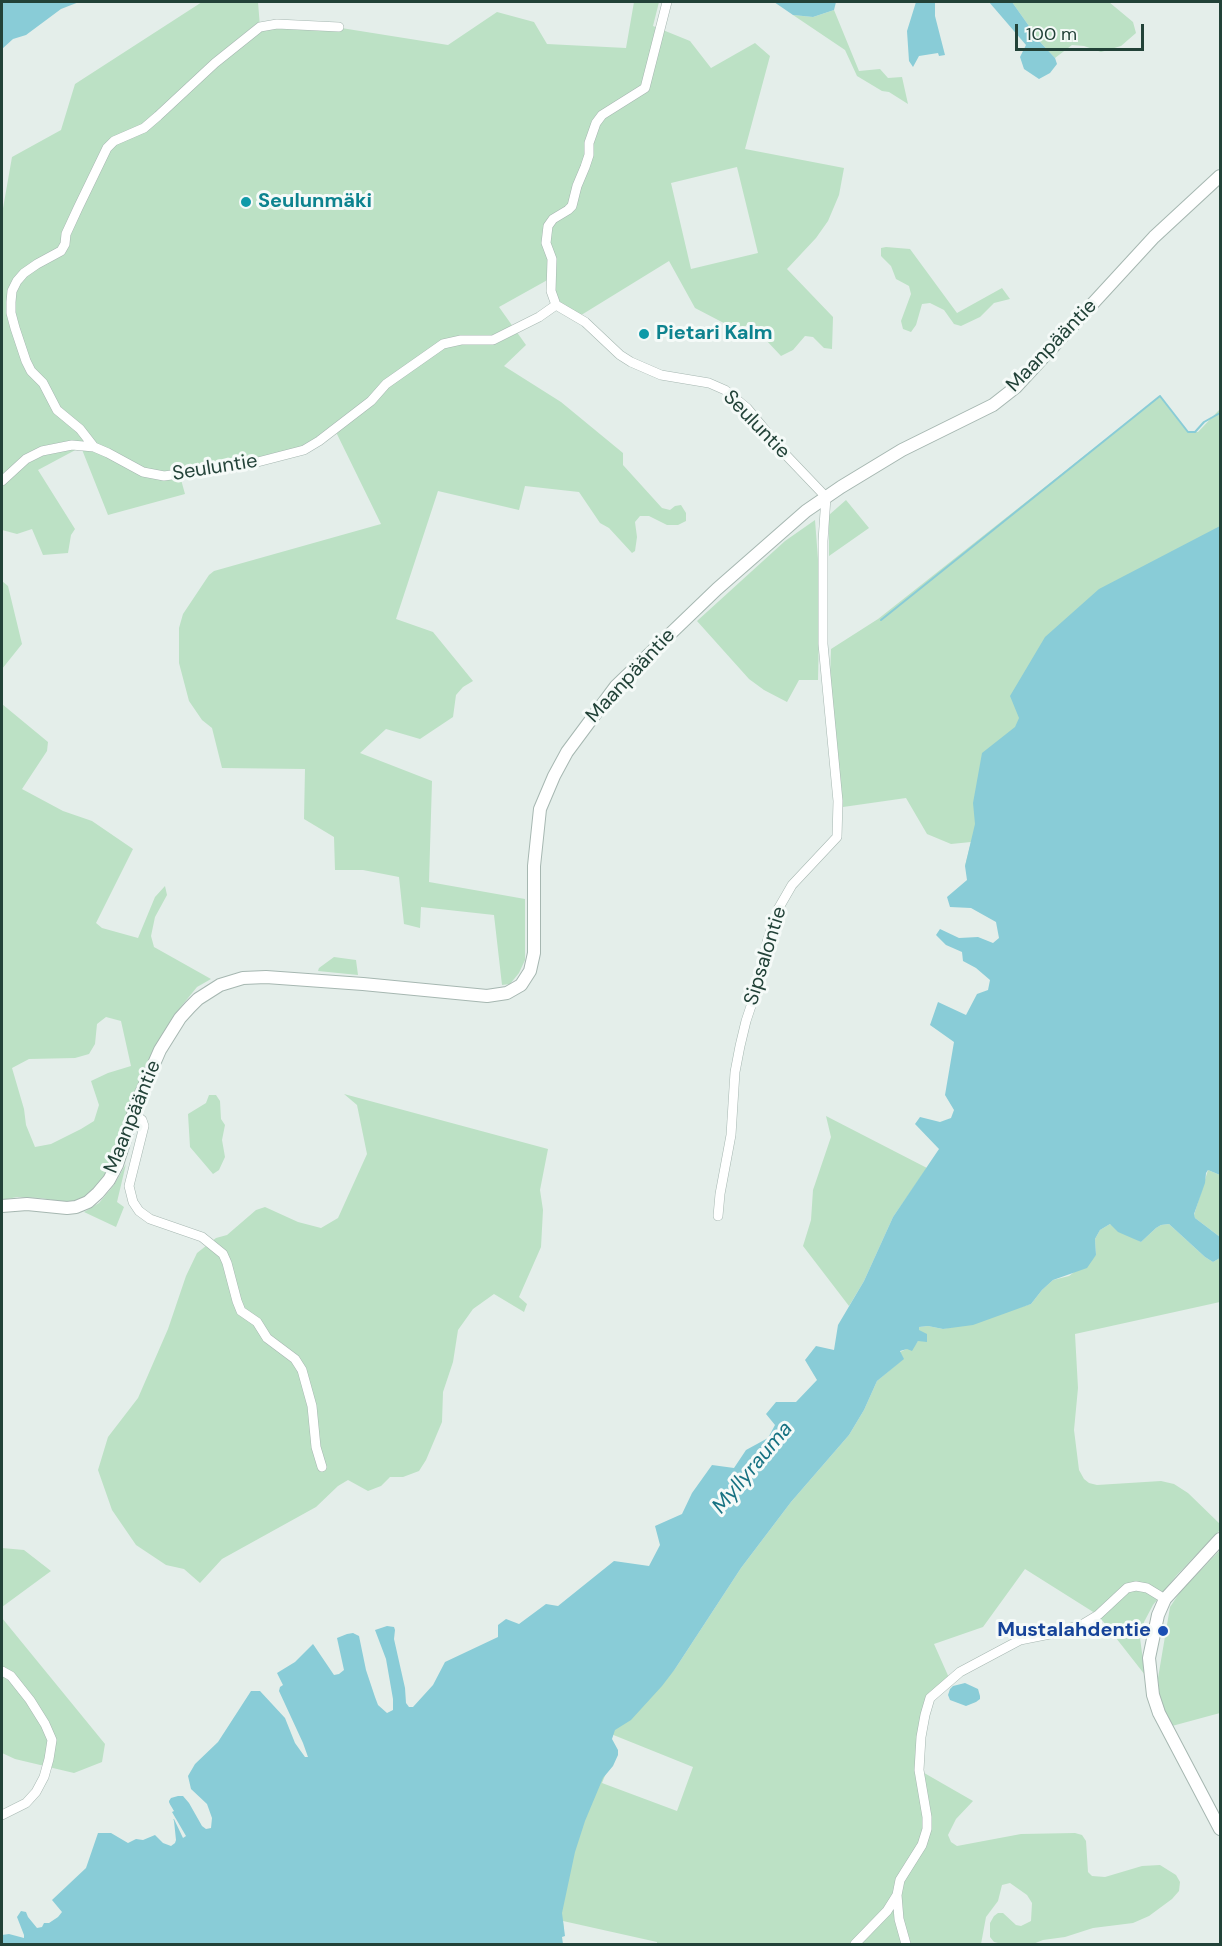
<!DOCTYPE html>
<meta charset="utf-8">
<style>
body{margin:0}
#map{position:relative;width:1222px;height:1946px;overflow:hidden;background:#e4eeea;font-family:"DM Sans",sans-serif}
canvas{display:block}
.frame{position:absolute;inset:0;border:3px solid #224238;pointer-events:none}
.scale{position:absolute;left:1015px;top:24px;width:129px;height:27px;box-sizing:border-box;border:3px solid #224238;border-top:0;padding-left:8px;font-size:18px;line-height:21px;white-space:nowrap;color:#224238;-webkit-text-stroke:4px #f5faf8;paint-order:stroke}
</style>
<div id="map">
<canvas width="1222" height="1946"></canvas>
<div class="frame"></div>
<div class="scale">100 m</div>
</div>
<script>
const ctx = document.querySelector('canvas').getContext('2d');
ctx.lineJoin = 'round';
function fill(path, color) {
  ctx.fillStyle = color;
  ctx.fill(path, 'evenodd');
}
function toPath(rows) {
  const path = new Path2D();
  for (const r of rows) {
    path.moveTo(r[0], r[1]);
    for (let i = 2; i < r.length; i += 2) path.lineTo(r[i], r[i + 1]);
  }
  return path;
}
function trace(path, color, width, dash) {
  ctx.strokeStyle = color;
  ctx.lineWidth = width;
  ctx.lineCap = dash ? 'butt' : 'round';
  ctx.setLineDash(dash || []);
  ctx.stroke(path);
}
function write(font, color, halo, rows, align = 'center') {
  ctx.font = font + ' "DM Sans",sans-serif';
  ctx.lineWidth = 6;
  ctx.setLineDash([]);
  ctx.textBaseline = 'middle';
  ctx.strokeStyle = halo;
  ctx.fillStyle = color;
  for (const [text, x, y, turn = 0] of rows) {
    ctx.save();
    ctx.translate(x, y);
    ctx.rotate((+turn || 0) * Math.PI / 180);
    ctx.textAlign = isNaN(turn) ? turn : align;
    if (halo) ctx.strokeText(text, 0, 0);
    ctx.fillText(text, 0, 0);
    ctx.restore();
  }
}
fill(toPath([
 [202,2,258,2,260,27,335,27,448,45,497,12,534,22,547,44,626,48,634,2,659,2,653,26,690,41,711,68,755,43,770,56,745,149,844,168,839,195,828,221,816,238,787,269,833,317,832,349,824,348,813,337,805,336,793,350,781,356,749,322,741,332,695,308,669,261,578,317,561,309,551,278,499,307,526,345,504,366,561,402,623,453,623,465,662,508,670,510,675,506,681,505,686,513,686,521,678,525,667,525,649,516,640,516,635,522,637,537,635,551,632,553,609,528,600,523,579,492,525,486,519,510,438,491,396,619,433,632,473,681,463,687,456,695,453,717,420,739,386,729,360,753,432,781,429,882,525,899,525,960,519,973,510,984,502,985,494,915,421,907,420,928,404,924,399,877,363,870,335,870,334,837,304,819,305,769,222,768,212,728,202,720,189,701,179,663,179,628,183,614,209,575,214,571,381,524,335,430,304,450,180,476,185,494,108,515,81,447,38,470,75,529,71,535,68,553,43,555,32,529,17,534,2,530,2,214,12,157,61,130,75,84],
 [737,167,758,253,691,269,671,183],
 [1012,2,1109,2,1133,22,1136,33,1121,46,1101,52,1084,46,1072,45,1055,58,1041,43],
 [834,10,859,71,880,69,888,78,902,77,908,104,889,92,882,91,857,76,845,50,793,15,813,17],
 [886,247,910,249,957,313,1002,288,1010,299,994,303,980,317,961,326,954,324,944,310,930,303,922,304,916,325,911,332,903,329,901,321,911,294,909,286,896,279,891,266,881,256,881,248],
 [1160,396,1188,432,1198,432,1220,409,1220,625,965,866,971,842,951,844,927,834,906,798,843,807,830,678,831,649,878,619],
 [846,500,869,528,829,556,829,515],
 [815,520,820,585,818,680,799,680,787,702,764,690,749,679,697,621,785,541],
 [2,581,8,586,22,644,2,669],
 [2,704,48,742,47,751,22,789,63,811,92,821,133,849,96,923,102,928,138,938,155,897,165,886,167,895,155,917,151,936,154,947,211,979,197,987,175,1014,154,1048,136,1089,108,1175,84,1197,70,1203,41,1198,17,1197,2,1200],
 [106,1017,121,1021,131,1066,108,1073,91,1081,99,1105,94,1121,81,1129,51,1144,35,1147,26,1125,24,1109,12,1068,29,1059,75,1058,89,1054,95,1044,97,1024],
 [334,957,356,960,358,975,318,971,319,968],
 [344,1094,548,1149,540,1190,543,1210,541,1247,519,1297,527,1304,524,1312,494,1294,473,1309,458,1330,453,1362,443,1392,442,1422,426,1460,419,1471,403,1477,390,1477,381,1486,368,1491,348,1480,338,1486,316,1507,222,1559,200,1583,184,1569,166,1565,136,1545,112,1510,98,1470,108,1437,138,1398,168,1329,186,1276,197,1253,216,1238,227,1235,256,1210,265,1207,298,1222,321,1228,338,1218,367,1154,357,1105],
 [209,1095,216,1095,220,1101,221,1119,225,1125,222,1140,225,1157,219,1170,213,1174,190,1147,188,1114,206,1103],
 [826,1116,927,1168,893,1217,864,1281,849,1306,803,1246,811,1220,813,1190,831,1137],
 [126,1164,117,1202,124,1207,116,1227,84,1212,99,1203,114,1185],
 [1208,1170,1220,1175,1220,1237,1195,1218,1194,1215],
 [1110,1224,1141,1242,1156,1228,1161,1225,1169,1224,1205,1257,1213,1262,1220,1258,1220,1302,1075,1334,1078,1388,1074,1430,1079,1470,1084,1479,1089,1483,1097,1485,1161,1481,1174,1484,1188,1493,1220,1524,1220,1530,1176,1576,1153,1605,1144,1622,1140,1638,1145,1675,1098,1615,1025,1569,983,1627,934,1644,950,1680,930,1699,919,1770,973,1801,956,1819,948,1835,951,1842,957,1846,1021,1834,1075,1833,1082,1835,1086,1841,1088,1872,1092,1876,1105,1877,1142,1866,1160,1865,1176,1875,1180,1882,1179,1891,1172,1899,1149,1916,1133,1923,1093,1928,1065,1937,1043,1940,1033,1944,1002,1944,994,1942,990,1937,990,1923,994,1916,998,1913,1003,1913,1016,1925,1021,1926,1031,1921,1032,1903,1027,1895,1010,1883,1002,1885,998,1901,986,1917,981,1944,657,1944,657,1942,563,1921,564,1929,557,1929,544,1855,606,1773,602,1783,677,1811,693,1767,606,1732,675,1669,741,1568,791,1502,849,1435,864,1410,877,1381,903,1359,900,1352,915,1345,918,1341,919,1327,928,1326,943,1329,957,1326,1031,1304,1042,1290,1053,1280,1069,1276,1096,1255,1095,1239,1100,1230],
 [2,1548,24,1550,51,1571,2,1607],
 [1220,1550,1220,1713,1172,1726,1163,1711,1159,1695,1158,1678,1170,1607,1180,1592],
 [2,1618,105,1744,102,1762,74,1773,15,1759,2,1753]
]), '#bce1c5');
fill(toPath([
 [2,2,79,2,61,9,26,35,13,39,2,49],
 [774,2,836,2,834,10,813,17,793,15],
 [916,2,935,2,935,16,945,55,939,56,938,53,919,56,913,67,909,61,907,31],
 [989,2,1012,2,1041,43,1055,58,1057,64,1050,73,1039,79,1024,69,1020,57,1026,45],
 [1220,526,1220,1175,1208,1170,1206,1173,1205,1183,1194,1214,1195,1218,1220,1237,1220,1258,1213,1262,1205,1257,1169,1224,1161,1225,1156,1228,1141,1242,1118,1232,1110,1224,1100,1230,1095,1239,1096,1255,1087,1268,1053,1280,1042,1290,1031,1304,973,1325,943,1329,928,1326,919,1327,919,1330,927,1334,927,1342,918,1341,912,1351,907,1349,900,1351,904,1359,877,1381,864,1410,849,1435,791,1502,741,1568,675,1669,662,1686,631,1720,615,1730,612,1739,618,1750,618,1755,613,1766,603,1778,585,1821,575,1852,562,1913,565,1936,562,1937,563,1944,2,1944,2,1935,9,1934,24,1938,24,1935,17,1917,21,1911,26,1912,28,1917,37,1928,42,1927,44,1923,49,1923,58,1917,62,1912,52,1900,86,1868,98,1833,111,1833,128,1843,136,1839,143,1840,155,1835,163,1843,171,1846,175,1843,176,1840,174,1821,170,1810,169,1801,171,1798,178,1796,183,1796,189,1803,202,1826,206,1829,211,1828,212,1818,207,1804,191,1789,188,1776,195,1764,218,1742,251,1691,260,1691,285,1718,295,1743,305,1757,308,1757,303,1743,279,1691,280,1687,283,1685,277,1673,295,1662,313,1644,334,1675,339,1674,344,1670,337,1638,347,1634,353,1633,359,1636,366,1670,375,1697,378,1705,387,1713,393,1710,393,1699,386,1659,375,1630,387,1626,394,1627,395,1630,394,1639,405,1688,406,1703,409,1707,413,1707,433,1685,445,1662,498,1637,498,1625,506,1619,519,1624,546,1604,558,1606,614,1561,649,1566,660,1545,655,1526,682,1514,692,1493,712,1465,734,1468,746,1450,768,1438,775,1425,766,1414,776,1402,796,1402,817,1380,805,1360,816,1346,834,1350,838,1325,864,1281,893,1217,939,1149,915,1124,920,1117,940,1122,951,1118,954,1110,945,1095,954,1042,930,1025,938,1002,966,1015,977,994,988,990,990,980,976,968,963,961,962,952,946,945,936,935,940,929,959,938,978,937,993,943,999,938,996,922,971,908,950,907,947,897,967,880,965,866,975,824,973,803,982,753,1015,727,1019,718,1010,696,1045,637,1099,589],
 [965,1683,978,1689,980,1696,980,1699,976,1702,966,1706,950,1700,948,1695,950,1689,953,1686]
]), '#89ccd7');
fill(toPath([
 [168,1801,174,1811,172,1812,186,1836,183,1838,174,1819,171,1820,167,1811,166,1802]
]), '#e4eeea');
trace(toPath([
 [881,620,1160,396,1188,432,1195,432,1204,422,1220,413]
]), '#89ccd7', 2);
const minor = toPath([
 [339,27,277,24,260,27,215,63,158,116,144,128,114,141,107,148,78,208,66,234,65,244,61,251,37,264,24,273,17,281,12,291,11,302,11,313,15,328,26,361,31,371,43,383,57,410,80,429,94,447,108,453,143,472,164,476,246,465,304,450,319,441,371,401,386,384,443,344,461,340,493,340,539,317,556,305,585,322,620,355,631,362,661,375,709,383,725,390,747,408,784,453,826,497,823,541,823,644,838,801,837,837,792,885,777,911,767,942,759,982,746,1021,740,1046,735,1072,731,1135,720,1194,718,1216],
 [556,305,551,291,552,259,546,243,548,226,553,219,568,210,572,206,577,186,585,167,589,155,589,143,596,123,602,115,645,88,667,2],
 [2,481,26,459,42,451,72,445,94,447],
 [133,1113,142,1120,144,1126,129,1186,133,1202,139,1211,150,1219,202,1237,223,1254,227,1263,237,1301,241,1311,257,1322,267,1338,295,1359,302,1370,312,1406,316,1447,322,1467],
 [2,1671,11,1676,30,1700,45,1724,52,1740,49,1759,44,1777,36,1792,26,1803,2,1815],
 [855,1944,887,1911,897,1895],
 [906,1944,899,1919,897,1895,900,1880,922,1845,927,1829,927,1817,919,1770,921,1737,925,1715,930,1698,960,1672,1020,1640,1055,1633,1083,1624,1098,1615,1127,1588,1136,1586,1147,1588,1165,1599]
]);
const tertiary = toPath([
 [2,1206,27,1204,67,1208,76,1207,88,1202,98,1193,109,1180,117,1165,136,1105,160,1050,180,1018,190,1007,198,999,220,985,243,978,266,977,363,984,487,996,507,993,521,985,530,971,534,953,534,866,540,809,554,776,567,752,616,686,717,589,806,511,841,487,902,450,993,405,1016,387,1154,237,1220,176],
 [1220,1539,1165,1599,1158,1615,1149,1658,1153,1695,1159,1713,1220,1829]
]);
trace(minor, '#a6b7b1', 10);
trace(tertiary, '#a6b7b1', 14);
trace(minor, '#fff', 9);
trace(tertiary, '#fff', 12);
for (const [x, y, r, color] of [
 [246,202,6,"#0f9aa8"],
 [644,334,6,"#0f9aa8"],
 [1163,1631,6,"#1a4fb4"]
]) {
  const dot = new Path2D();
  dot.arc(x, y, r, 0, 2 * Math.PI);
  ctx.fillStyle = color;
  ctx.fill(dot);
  trace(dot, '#f5faf8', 2);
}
write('bold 20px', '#0d838f', '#f5faf8', [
 ["Seulunmäki",258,202],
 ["Pietari Kalm",656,334]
], 'left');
write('20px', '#224238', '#f5faf8', [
 ["Maanpääntie",1052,346,-46],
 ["Seuluntie",756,425,46],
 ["Seuluntie",215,468,-9],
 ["Maanpääntie",631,676,-47],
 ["Sipsalontie",766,956,-73],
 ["Maanpääntie",133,1117,-68]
]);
write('bold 20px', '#164399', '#f5faf8', [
 ["Mustalahdentie",1151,1631]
], 'right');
write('italic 21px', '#177282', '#f5faf8', [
 ["Myllyrauma",753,1468,-50]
]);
</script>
